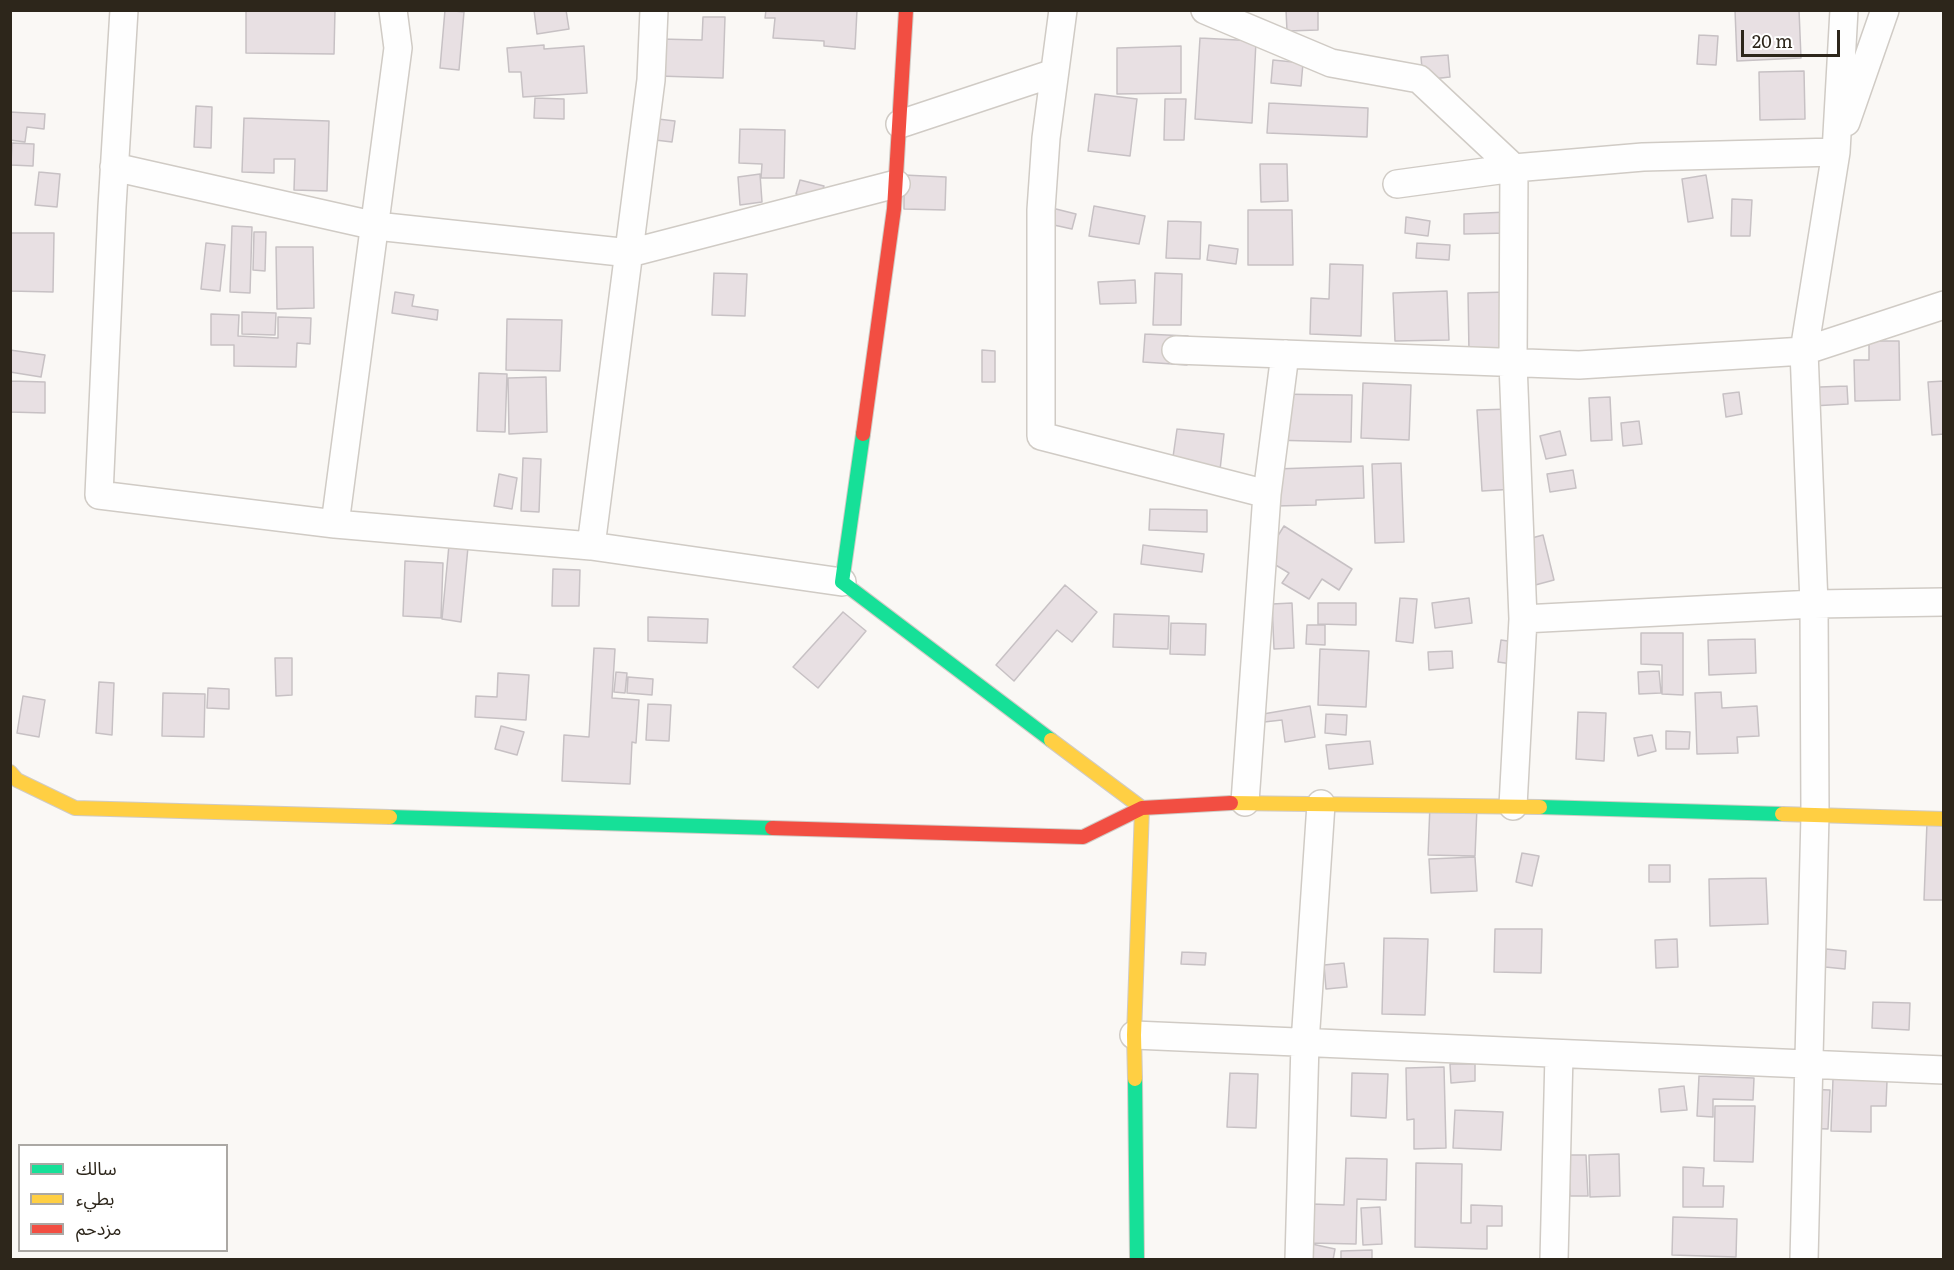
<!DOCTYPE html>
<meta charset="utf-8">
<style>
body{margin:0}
#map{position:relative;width:1954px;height:1270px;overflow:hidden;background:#faf8f5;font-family:Literata,"Noto Sans Arabic",serif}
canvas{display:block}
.frame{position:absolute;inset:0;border:12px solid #2d261b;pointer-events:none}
.legend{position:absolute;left:18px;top:1144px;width:210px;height:108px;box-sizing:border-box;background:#fff;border:2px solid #aba8a4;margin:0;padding:8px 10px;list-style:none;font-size:18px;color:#2d261b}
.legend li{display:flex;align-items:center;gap:12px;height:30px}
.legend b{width:30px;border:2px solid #aba8a4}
.scale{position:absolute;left:1741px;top:30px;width:99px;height:27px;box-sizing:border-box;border:3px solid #2d261b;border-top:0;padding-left:8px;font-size:18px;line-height:21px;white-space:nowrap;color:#2d261b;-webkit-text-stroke:4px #fff;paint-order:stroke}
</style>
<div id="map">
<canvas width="1954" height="1270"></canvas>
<div class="frame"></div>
<ul class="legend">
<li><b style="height:8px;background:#16e098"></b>سالك</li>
<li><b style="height:8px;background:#ffcf43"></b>بطيء</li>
<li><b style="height:8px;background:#f24e42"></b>مزدحم</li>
</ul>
<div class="scale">20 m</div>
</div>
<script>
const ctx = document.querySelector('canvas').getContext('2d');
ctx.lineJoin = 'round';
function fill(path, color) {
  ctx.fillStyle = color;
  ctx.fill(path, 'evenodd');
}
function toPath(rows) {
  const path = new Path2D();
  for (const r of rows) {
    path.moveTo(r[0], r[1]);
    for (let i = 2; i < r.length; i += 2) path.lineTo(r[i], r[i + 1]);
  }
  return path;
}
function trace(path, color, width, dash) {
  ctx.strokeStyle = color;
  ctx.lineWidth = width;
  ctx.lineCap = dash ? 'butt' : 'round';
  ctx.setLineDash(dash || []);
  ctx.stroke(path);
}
const building = toPath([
 [246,10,335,10,334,54,246,53,246,10],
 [445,10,464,12,459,70,440,68,445,10],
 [534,10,566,10,569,29,537,34,534,10],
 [766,10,857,10,855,49,824,46,824,41,773,38,775,18,765,18,766,10],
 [1286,10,1318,10,1318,30,1287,31,1286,10],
 [1735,10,1799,10,1801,58,1737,61,1735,10],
 [703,17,725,17,723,78,658,76,660,39,702,40,703,17],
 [1699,35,1718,36,1716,65,1697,64,1699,35],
 [1200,38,1256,41,1252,123,1195,119,1200,38],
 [544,45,544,49,584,46,587,93,523,97,521,72,509,72,507,48,544,45],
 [1181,46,1181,93,1117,94,1117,48,1181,46],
 [1448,55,1450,77,1423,80,1421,57,1448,55],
 [1273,60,1303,63,1301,86,1271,83,1273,60],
 [1804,71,1805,119,1760,120,1759,72,1804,71],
 [1095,94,1137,99,1130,156,1088,151,1095,94],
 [535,98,564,99,564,119,534,118,535,98],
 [1165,99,1186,99,1184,140,1164,140,1165,99],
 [1269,103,1368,108,1367,137,1267,133,1269,103],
 [196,106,212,107,211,148,194,147,196,106],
 [10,112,45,114,44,129,27,127,25,142,10,140,10,112],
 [244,118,329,121,327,191,294,190,295,159,274,159,274,173,242,172,244,118],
 [658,119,675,121,672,142,655,140,658,119],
 [740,129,785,130,784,178,761,178,762,164,739,163,740,129],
 [12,143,34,144,33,166,11,165,12,143],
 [1260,164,1287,164,1288,201,1261,202,1260,164],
 [39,172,60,174,57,207,35,205,39,172],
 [760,174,762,202,740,205,738,177,760,174],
 [904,175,946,177,945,210,904,209,904,175],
 [1706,175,1713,218,1688,222,1682,179,1706,175],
 [800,180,824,186,819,201,796,194,800,180],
 [1732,199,1752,200,1750,236,1731,236,1732,199],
 [1044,206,1076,214,1072,229,1040,222,1044,206],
 [1094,206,1145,216,1139,244,1089,236,1094,206],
 [1248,210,1292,210,1293,265,1248,265,1248,210],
 [1507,212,1508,233,1464,234,1464,214,1507,212],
 [1406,217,1430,221,1428,236,1405,233,1406,217],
 [1168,221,1201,222,1200,259,1166,258,1168,221],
 [232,226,252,227,250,293,230,292,232,226],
 [254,232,266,232,265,271,253,270,254,232],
 [10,233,54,233,53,292,10,291,10,233],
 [206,243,225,245,220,291,201,289,206,243],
 [1417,243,1450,245,1449,260,1416,258,1417,243],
 [1209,245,1238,249,1236,264,1207,260,1209,245],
 [276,247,313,247,314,308,277,309,276,247],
 [1330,264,1363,265,1361,336,1310,334,1311,298,1329,299,1330,264],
 [714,273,747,274,745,316,712,315,714,273],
 [1155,273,1182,274,1181,325,1153,325,1155,273],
 [1135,280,1136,303,1100,304,1098,282,1135,280],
 [1447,291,1449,340,1395,341,1393,293,1447,291],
 [395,292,414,295,412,306,438,310,437,320,392,313,395,292],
 [1510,292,1511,352,1469,353,1468,293,1510,292],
 [242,312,276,313,275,335,242,334,242,312],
 [211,314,239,315,238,336,278,338,278,317,311,318,310,344,297,343,296,367,234,366,234,345,211,345,211,314],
 [507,319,562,320,560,371,506,370,507,319],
 [1145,334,1188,336,1187,365,1143,362,1145,334],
 [1869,341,1899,341,1900,400,1855,401,1854,360,1869,360,1869,341],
 [10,350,45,355,41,377,10,372,10,350],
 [982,350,995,351,995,382,982,382,982,350],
 [479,373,507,374,505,432,477,431,479,373],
 [546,377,547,432,509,434,508,378,546,377],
 [11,381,45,382,45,413,10,412,11,381],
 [1944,381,1944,434,1932,435,1928,382,1944,381],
 [1363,383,1411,385,1409,440,1361,438,1363,383],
 [1847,386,1848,404,1794,407,1793,388,1847,386],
 [1739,392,1742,414,1726,417,1723,394,1739,392],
 [1270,394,1352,395,1351,442,1269,440,1270,394],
 [1610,397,1612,440,1591,441,1589,398,1610,397],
 [1511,409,1515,489,1482,491,1477,410,1511,409],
 [1639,421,1642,444,1623,446,1621,423,1639,421],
 [1177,429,1224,434,1220,470,1172,464,1177,429],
 [1560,431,1566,455,1546,459,1540,436,1560,431],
 [523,458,541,459,539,512,521,511,523,458],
 [1401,463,1404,542,1375,543,1372,464,1401,463],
 [1363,466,1364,498,1316,500,1316,505,1276,506,1275,469,1363,466],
 [1573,470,1576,488,1550,492,1547,474,1573,470],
 [499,474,517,478,512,509,494,506,499,474],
 [1150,509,1207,510,1207,532,1149,530,1150,509],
 [1284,526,1352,569,1339,590,1322,579,1309,599,1282,583,1289,573,1264,558,1284,526],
 [1543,535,1554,580,1524,588,1513,543,1543,535],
 [449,545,468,547,461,622,442,619,449,545],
 [1143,545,1204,554,1202,572,1141,564,1143,545],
 [405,561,443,563,441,618,403,616,405,561],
 [553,569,580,570,579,606,552,606,553,569],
 [1065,585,1097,612,1072,642,1057,630,1014,681,996,665,1065,585],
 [1400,598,1417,599,1413,643,1396,641,1400,598],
 [1469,598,1472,623,1435,628,1432,603,1469,598],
 [1292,603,1294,648,1274,649,1272,604,1292,603],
 [1318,603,1356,603,1356,625,1318,624,1318,603],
 [843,612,866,631,818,688,793,667,843,612],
 [1114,614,1169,616,1168,649,1113,647,1114,614],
 [648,617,708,619,707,643,648,641,648,617],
 [1171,623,1206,624,1205,655,1170,654,1171,623],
 [1307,625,1325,625,1325,645,1306,644,1307,625],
 [1641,633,1683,633,1683,695,1662,694,1662,665,1641,664,1641,633],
 [1755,639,1756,673,1709,675,1708,640,1755,639],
 [1501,640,1535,645,1532,667,1498,662,1501,640],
 [594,648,615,649,612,698,639,700,636,743,632,742,630,784,562,781,564,735,589,737,594,648],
 [1320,649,1369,651,1366,707,1318,705,1320,649],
 [1452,651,1453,668,1429,670,1428,652,1452,651],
 [275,658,292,658,292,695,276,696,275,658],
 [1659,671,1661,693,1639,694,1638,672,1659,671],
 [616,672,627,673,625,693,614,692,616,672],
 [498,673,529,675,526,720,475,717,476,696,497,697,498,673],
 [628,677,653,679,652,695,627,693,628,677],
 [99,682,114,683,112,735,96,733,99,682],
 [208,688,229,689,229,709,207,708,208,688],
 [1721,692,1722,708,1757,706,1759,736,1737,737,1738,753,1697,754,1695,693,1721,692],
 [163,693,205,694,204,737,162,736,163,693],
 [23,696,45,700,39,737,17,733,23,696],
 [648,704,671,705,669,741,646,740,648,704],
 [1310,706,1315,737,1285,742,1282,720,1264,722,1263,714,1310,706],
 [1578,712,1606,713,1604,761,1576,759,1578,712],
 [1326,714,1347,715,1346,735,1325,733,1326,714],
 [501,726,524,732,517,755,495,749,501,726],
 [1666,731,1690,732,1689,749,1666,749,1666,731],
 [1652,735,1656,751,1638,756,1634,738,1652,735],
 [1370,741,1373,764,1329,769,1326,745,1370,741],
 [1430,805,1477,807,1475,856,1428,855,1430,805],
 [1927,822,1944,822,1944,900,1924,900,1927,822],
 [1522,853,1539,856,1532,886,1516,882,1522,853],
 [1475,857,1477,891,1431,893,1429,859,1475,857],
 [1649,865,1670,865,1670,882,1649,882,1649,865],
 [1766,878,1768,924,1710,926,1709,879,1766,878],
 [1495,929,1542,929,1541,973,1494,972,1495,929],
 [1384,938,1428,939,1425,1015,1382,1014,1384,938],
 [1677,939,1678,967,1656,968,1655,940,1677,939],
 [1826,949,1846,951,1845,969,1825,967,1826,949],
 [1182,952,1206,953,1205,965,1181,964,1182,952],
 [1344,963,1347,987,1326,989,1324,965,1344,963],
 [1873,1002,1910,1003,1909,1030,1872,1028,1873,1002],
 [1450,1064,1475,1064,1475,1081,1451,1083,1450,1064],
 [1444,1067,1446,1148,1414,1149,1414,1119,1407,1120,1406,1068,1444,1067],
 [1230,1073,1258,1074,1256,1128,1227,1127,1230,1073],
 [1352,1073,1388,1074,1386,1118,1351,1116,1352,1073],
 [1699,1076,1754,1078,1753,1100,1713,1099,1713,1117,1697,1116,1699,1076],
 [1833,1079,1887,1081,1886,1106,1871,1106,1871,1132,1831,1131,1833,1079],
 [1684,1086,1687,1110,1661,1112,1659,1089,1684,1086],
 [1803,1089,1830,1090,1828,1129,1801,1128,1803,1089],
 [1715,1106,1755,1106,1753,1162,1714,1161,1715,1106],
 [1455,1110,1503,1112,1501,1150,1453,1148,1455,1110],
 [1619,1154,1620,1196,1590,1197,1589,1155,1619,1154],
 [1568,1155,1586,1155,1588,1196,1570,1196,1568,1155],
 [1346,1158,1387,1159,1386,1200,1357,1199,1356,1244,1310,1243,1311,1204,1344,1205,1346,1158],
 [1416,1163,1462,1164,1461,1223,1471,1223,1471,1205,1502,1206,1502,1226,1487,1226,1487,1249,1415,1247,1416,1163],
 [1683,1167,1704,1168,1703,1186,1724,1186,1723,1207,1683,1207,1683,1167],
 [1380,1207,1382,1244,1363,1245,1361,1208,1380,1207],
 [1673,1217,1737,1219,1736,1257,1672,1255,1673,1217],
 [1298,1241,1335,1249,1333,1260,1295,1260,1298,1241],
 [1372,1250,1372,1260,1341,1260,1341,1251,1372,1250]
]);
fill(building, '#e8e0e3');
trace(building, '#c7c1c4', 1.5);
const street = toPath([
 [124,10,112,207,99,495,335,524,591,546,842,582],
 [1063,10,1046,138,1041,210,1041,436,1267,494],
 [1205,10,1331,63,1419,79,1514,168,1513,363,1523,619,1513,806],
 [1846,122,1885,10],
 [900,124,1054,73],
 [114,167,376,226,630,253,896,184],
 [1397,184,1514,168,1643,157,1836,152],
 [1176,350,1579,365,1804,351,1944,305],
 [335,524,398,48,393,10],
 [591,546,651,80,654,10],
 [1523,619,1814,604,1944,602],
 [1245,802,1267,494,1285,354],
 [1134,1035,1944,1070],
 [1299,1260,1305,1043,1321,804],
 [1554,1260,1559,1054],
 [1804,1260,1815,815,1814,604,1804,351,1836,152,1844,10]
]);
const fast = toPath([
 [863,434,842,582,1051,740],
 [1540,807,1782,814],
 [390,817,772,828],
 [1135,1079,1137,1260]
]);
const slow = toPath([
 [1051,740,1142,808,1134,1035,1135,1079],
 [10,772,17,780,75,808,390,817],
 [1231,803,1540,807],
 [1782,814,1944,819]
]);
const jam = toPath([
 [863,434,894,209,906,10],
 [772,828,1083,837,1142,808,1231,803]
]);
trace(street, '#d0cbc5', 30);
trace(fast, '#d0cbc5', 16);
trace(slow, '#d0cbc5', 16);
trace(jam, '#d0cbc5', 16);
trace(street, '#fefefe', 27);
trace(fast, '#16e098', 14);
trace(slow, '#ffcf43', 14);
trace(jam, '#f24e42', 14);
</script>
